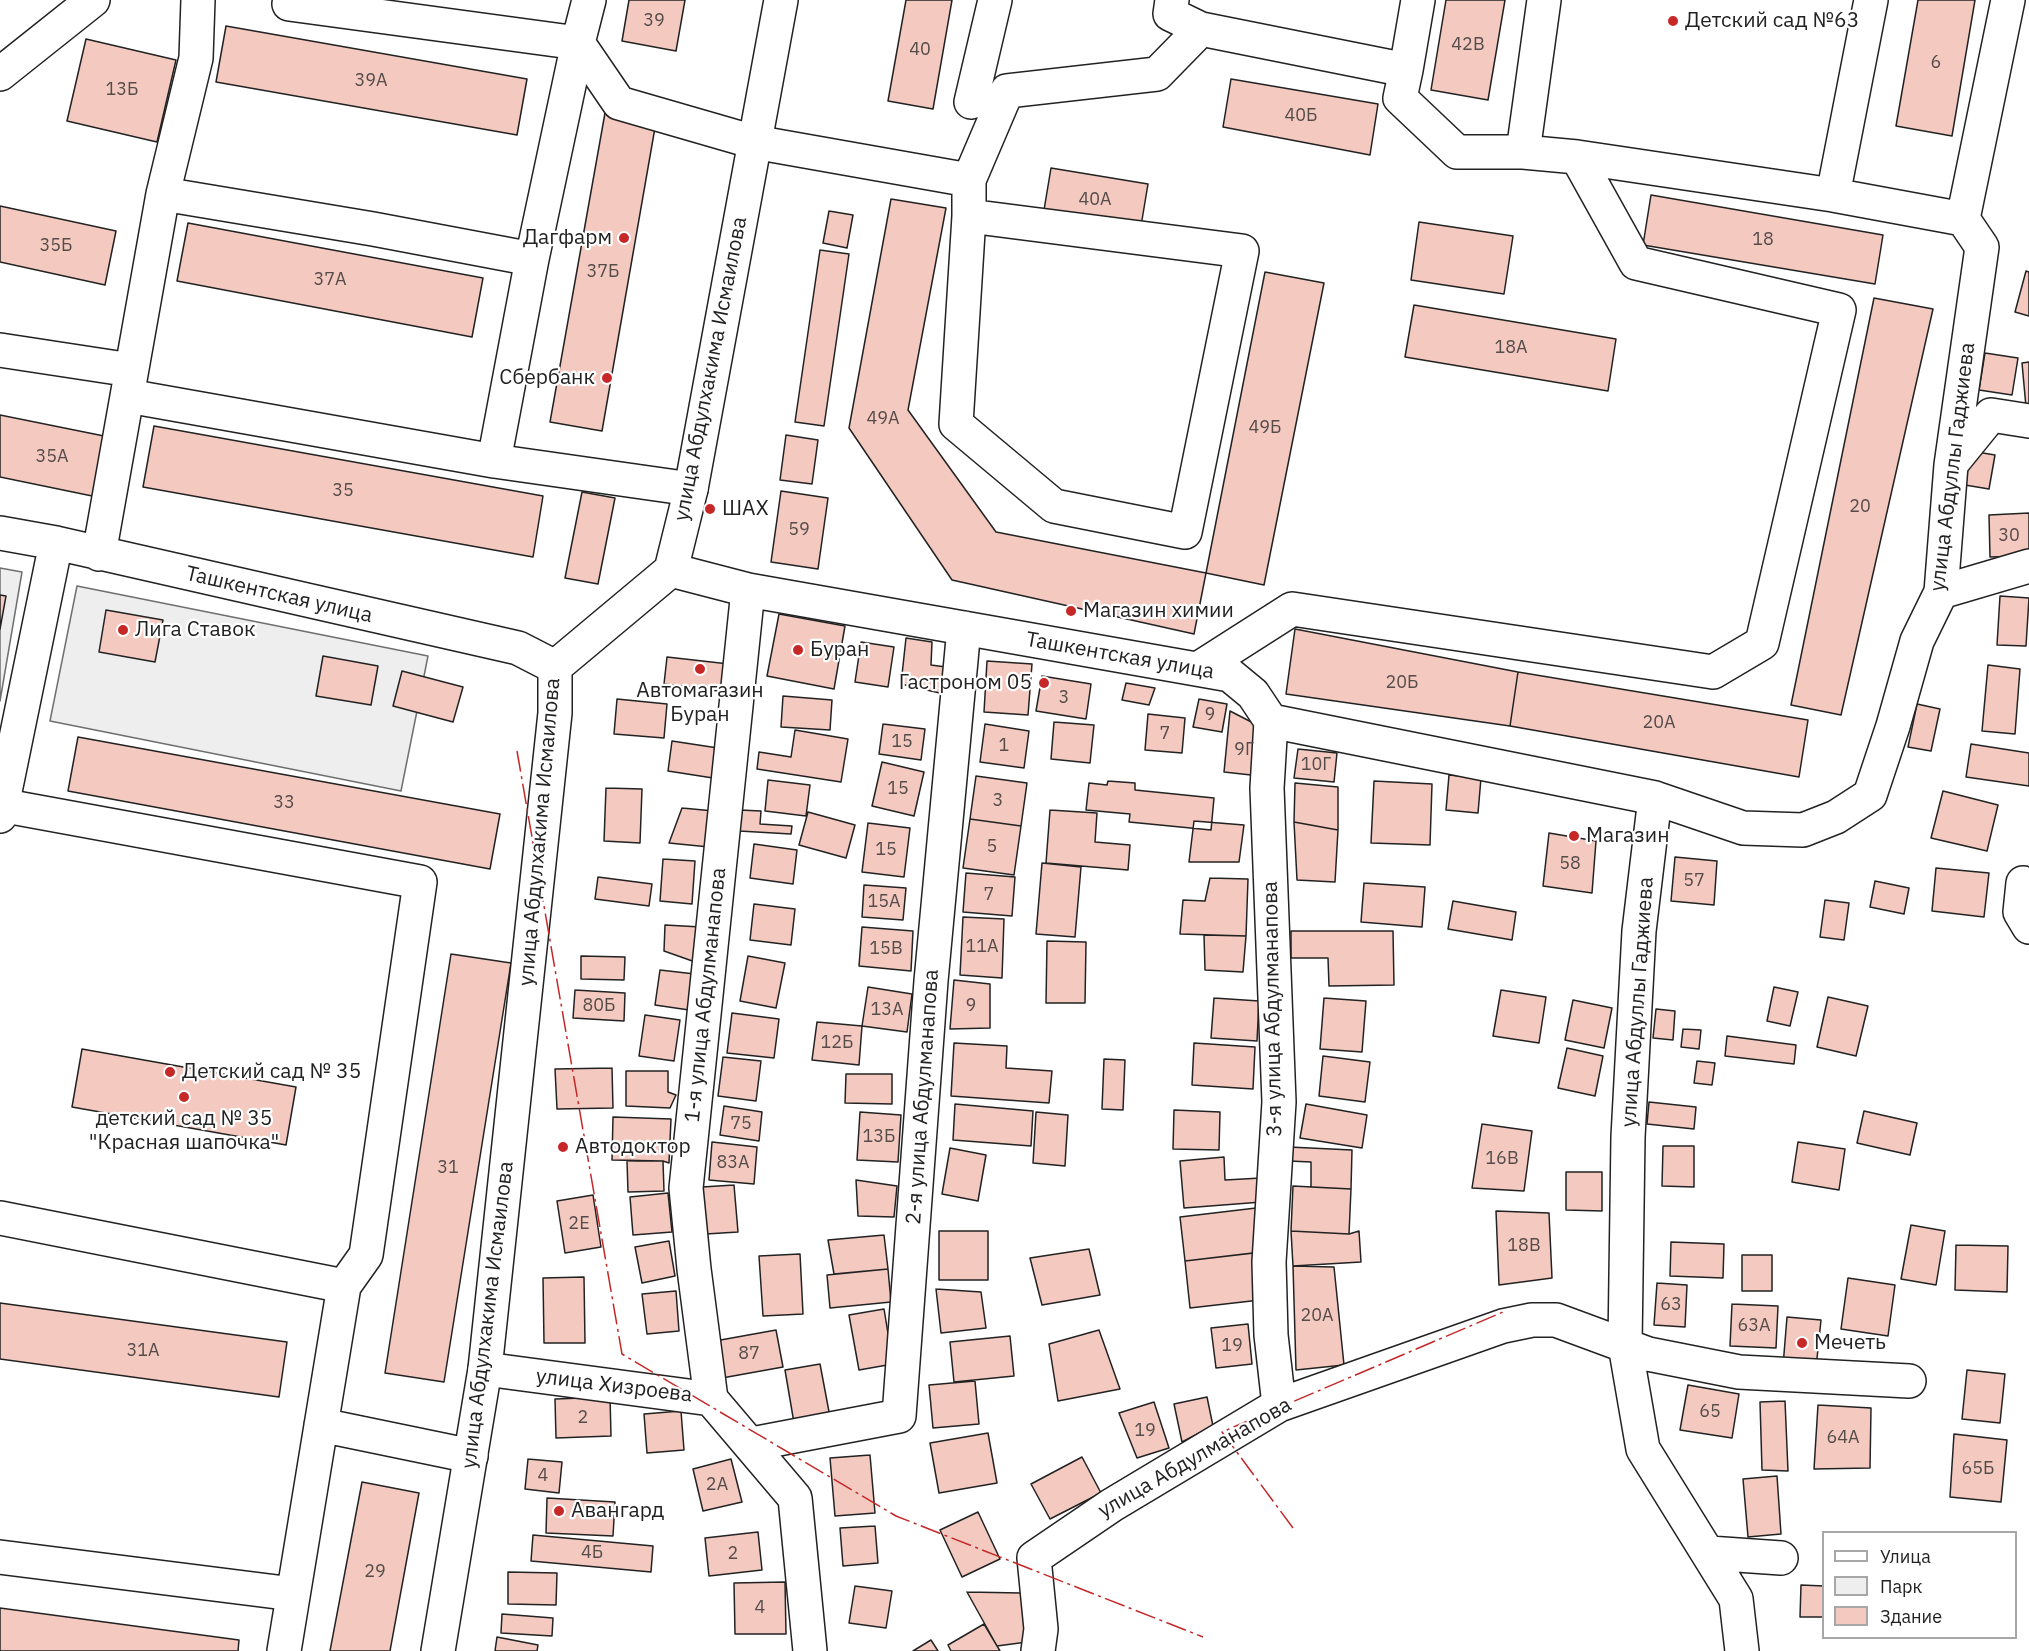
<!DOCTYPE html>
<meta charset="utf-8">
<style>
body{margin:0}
#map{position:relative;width:2029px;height:1651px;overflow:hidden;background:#fff;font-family:"IBM Plex Sans",sans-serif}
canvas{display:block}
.legend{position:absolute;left:1822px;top:1531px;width:195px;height:108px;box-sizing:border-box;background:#fff;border:2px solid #a7a7a7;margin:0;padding:8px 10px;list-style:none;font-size:18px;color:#222}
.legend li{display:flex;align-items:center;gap:12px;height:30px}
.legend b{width:30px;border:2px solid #a7a7a7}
</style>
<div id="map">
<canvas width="2029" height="1651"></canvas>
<ul class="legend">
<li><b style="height:8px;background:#fff"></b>Улица</li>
<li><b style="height:16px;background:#eee"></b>Парк</li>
<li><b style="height:16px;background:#f3c9c0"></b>Здание</li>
</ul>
</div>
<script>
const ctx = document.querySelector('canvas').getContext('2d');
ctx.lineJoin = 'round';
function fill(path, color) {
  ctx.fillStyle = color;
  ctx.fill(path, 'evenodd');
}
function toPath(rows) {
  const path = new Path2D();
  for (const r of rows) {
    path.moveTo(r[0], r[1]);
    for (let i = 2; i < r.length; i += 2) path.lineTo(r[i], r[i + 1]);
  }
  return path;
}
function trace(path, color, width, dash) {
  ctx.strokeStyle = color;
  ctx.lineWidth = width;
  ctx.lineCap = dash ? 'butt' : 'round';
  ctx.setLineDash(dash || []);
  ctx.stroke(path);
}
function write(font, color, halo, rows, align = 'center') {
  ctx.font = font + ' "IBM Plex Sans",sans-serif';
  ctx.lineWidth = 4.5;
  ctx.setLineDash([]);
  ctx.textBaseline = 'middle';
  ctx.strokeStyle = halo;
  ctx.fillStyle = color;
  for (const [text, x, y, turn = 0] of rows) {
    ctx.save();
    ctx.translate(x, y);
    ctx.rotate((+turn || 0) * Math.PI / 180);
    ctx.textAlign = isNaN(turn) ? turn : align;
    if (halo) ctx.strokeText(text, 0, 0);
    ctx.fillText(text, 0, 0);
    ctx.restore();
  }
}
const green = toPath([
 [0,568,22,572,0,701,0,568],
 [77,586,428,656,401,791,50,721,77,586]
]);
fill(green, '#eee');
trace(green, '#6f6f6f', 1.5);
const building = toPath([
 [629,0,685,0,676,51,622,41,629,0],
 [906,0,952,0,933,109,888,101,906,0],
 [1446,0,1505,0,1488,100,1431,90,1446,0],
 [1918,0,1975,0,1952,136,1896,126,1918,0],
 [226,26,527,79,517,135,216,82,226,26],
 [86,39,176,60,157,142,67,121,86,39],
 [1231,79,1378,104,1370,155,1223,127,1231,79],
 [605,113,656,122,602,431,550,422,605,113],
 [1051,168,1148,184,1140,232,1043,216,1051,168],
 [1651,195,1883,235,1875,284,1643,245,1651,195],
 [891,199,946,208,908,410,996,532,1206,573,1194,634,952,580,849,428,891,199],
 [0,206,116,231,105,285,0,262,0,206],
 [829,211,853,215,847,248,823,243,829,211],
 [1419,222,1513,236,1504,294,1411,280,1419,222],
 [188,223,483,278,472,337,177,281,188,223],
 [820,250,849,254,824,426,795,422,820,250],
 [2026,271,2029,272,2029,316,2015,312,2026,271],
 [1265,272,1324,283,1264,585,1206,573,1265,272],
 [1874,298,1933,309,1841,715,1791,705,1874,298],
 [1414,305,1616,339,1608,391,1405,357,1414,305],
 [1985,353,2018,358,2012,395,1979,390,1985,353],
 [2029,362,2029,406,2026,407,2022,363,2029,362],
 [0,415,109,437,97,497,0,477,0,415],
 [154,426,543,496,533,557,143,487,154,426],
 [786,435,818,440,812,484,780,480,786,435],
 [1971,451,1995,455,1989,489,1965,485,1971,451],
 [781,491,828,498,818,569,771,562,781,491],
 [582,492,615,498,598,584,565,578,582,492],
 [2029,513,2029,556,1990,557,1989,515,2029,513],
 [0,595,6,596,0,629,0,595],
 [2000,596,2029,598,2026,646,1997,645,2000,596],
 [106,610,163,620,155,662,99,652,106,610],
 [779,614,845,626,834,689,767,676,779,614],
 [1295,629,1518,672,1510,726,1286,694,1295,629],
 [906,638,932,642,931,665,946,667,944,694,901,684,906,638],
 [861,642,894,647,888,687,855,682,861,642],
 [323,656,378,666,371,705,316,696,323,656],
 [667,657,729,664,726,692,664,684,667,657],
 [987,661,1032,664,1028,715,984,712,987,661],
 [1988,665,2020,669,2015,734,1982,731,1988,665],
 [402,671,463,687,453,722,393,706,402,671],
 [1518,672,1808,720,1799,777,1510,726,1518,672],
 [1042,676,1091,684,1086,719,1036,711,1042,676],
 [1126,683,1155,688,1149,705,1122,700,1126,683],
 [783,696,832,700,830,730,781,727,783,696],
 [617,699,667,704,664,738,614,734,617,699],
 [1199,699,1227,704,1222,732,1193,727,1199,699],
 [1917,704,1940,709,1931,751,1908,747,1917,704],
 [1230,711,1265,729,1260,776,1224,772,1230,711],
 [1148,714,1185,718,1182,753,1145,750,1148,714],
 [1054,722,1094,725,1090,763,1051,759,1054,722],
 [883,724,925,729,921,760,879,754,883,724],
 [985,724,1029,731,1024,768,980,762,985,724],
 [795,730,848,739,841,782,757,769,759,752,791,757,795,730],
 [78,737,500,814,490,869,68,791,78,737],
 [672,741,718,748,713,778,668,771,672,741],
 [1971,744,2029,753,2029,786,1966,777,1971,744],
 [1298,749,1337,753,1334,782,1294,778,1298,749],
 [882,762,924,772,914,816,872,806,882,762],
 [1449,775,1481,778,1478,813,1446,810,1449,775],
 [976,776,1027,783,1021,826,970,819,976,776],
 [768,780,810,785,806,816,765,811,768,780],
 [1108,781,1135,783,1135,790,1214,798,1211,830,1129,822,1130,814,1086,810,1089,783,1107,785,1108,781],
 [1374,781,1432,784,1430,845,1371,843,1374,781],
 [1295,783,1338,787,1338,830,1294,822,1295,783],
 [606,788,642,789,640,843,604,841,606,788],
 [1943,791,1998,805,1987,851,1931,838,1943,791],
 [682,808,714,811,709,847,669,843,682,808],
 [740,810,761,811,760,824,792,826,791,834,739,831,740,810],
 [1050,810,1097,813,1095,842,1130,845,1128,870,1046,863,1050,810],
 [808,812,855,825,846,858,799,845,808,812],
 [970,819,1021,826,1014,875,963,868,970,819],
 [1194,821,1244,825,1239,862,1189,862,1194,821],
 [1294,822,1338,830,1335,882,1297,880,1294,822],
 [868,823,910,828,904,877,862,872,868,823],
 [1549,833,1596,841,1592,893,1543,886,1549,833],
 [754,844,797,850,793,884,750,878,754,844],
 [1675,857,1717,861,1714,905,1671,901,1675,857],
 [663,859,695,861,692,904,660,901,663,859],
 [1042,863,1081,867,1075,937,1036,934,1042,863],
 [1936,868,1989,873,1984,917,1932,911,1936,868],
 [966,873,1015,877,1012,916,963,912,966,873],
 [598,877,652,884,649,906,595,899,598,877],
 [1210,878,1248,879,1246,936,1180,934,1183,900,1205,901,1210,878],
 [1875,881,1909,888,1904,914,1870,907,1875,881],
 [1364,883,1425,887,1422,927,1361,922,1364,883],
 [864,885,906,888,903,920,862,917,864,885],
 [1825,900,1849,903,1844,940,1820,937,1825,900],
 [1453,901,1516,912,1512,940,1448,929,1453,901],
 [754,904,795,909,791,945,750,940,754,904],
 [963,917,1004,919,1002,978,960,975,963,917],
 [665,925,701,927,698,963,664,951,665,925],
 [862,927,913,931,911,971,859,966,862,927],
 [1291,931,1393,931,1394,985,1329,986,1328,958,1291,958,1291,931],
 [1204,935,1246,936,1243,972,1205,970,1204,935],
 [1047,941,1086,942,1085,1003,1046,1003,1047,941],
 [451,954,511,963,444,1382,385,1373,451,954],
 [581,956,625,957,624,980,581,979,581,956],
 [748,956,785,963,776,1008,740,1001,748,956],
 [660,970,695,974,689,1010,655,1005,660,970],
 [954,980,990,984,990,1028,950,1029,954,980],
 [868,987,912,994,907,1032,862,1026,868,987],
 [1774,987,1798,992,1790,1026,1767,1021,1774,987],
 [575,990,625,993,624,1021,573,1018,575,990],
 [1501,990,1546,997,1539,1043,1493,1036,1501,990],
 [1828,997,1868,1006,1856,1056,1817,1047,1828,997],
 [1214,998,1259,1001,1257,1041,1211,1038,1214,998],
 [1324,998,1366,1001,1362,1052,1320,1049,1324,998],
 [1573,1000,1612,1008,1604,1048,1565,1040,1573,1000],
 [1656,1009,1675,1011,1673,1040,1653,1038,1656,1009],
 [732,1013,779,1019,774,1058,727,1053,732,1013],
 [645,1015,680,1020,674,1061,639,1056,645,1015],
 [817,1022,862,1026,859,1065,812,1060,817,1022],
 [1683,1029,1701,1030,1699,1049,1681,1047,1683,1029],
 [1727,1036,1796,1045,1794,1064,1725,1056,1727,1036],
 [954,1043,1007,1046,1006,1068,1052,1071,1049,1103,951,1096,954,1043],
 [1194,1043,1255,1047,1253,1089,1192,1085,1194,1043],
 [1567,1048,1603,1056,1595,1096,1558,1088,1567,1048],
 [82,1049,296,1087,286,1145,72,1107,82,1049],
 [1323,1056,1370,1062,1365,1102,1319,1096,1323,1056],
 [723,1057,761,1061,756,1101,718,1096,723,1057],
 [1104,1059,1125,1060,1123,1110,1102,1109,1104,1059],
 [1697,1061,1715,1063,1712,1085,1694,1083,1697,1061],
 [612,1068,613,1108,557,1109,555,1069,612,1068],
 [626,1071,668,1071,668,1092,676,1095,670,1108,626,1106,626,1071],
 [846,1074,892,1074,892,1104,845,1103,846,1074],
 [1649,1102,1696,1107,1694,1129,1647,1124,1649,1102],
 [955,1104,1033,1111,1031,1146,953,1140,955,1104],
 [1306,1104,1367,1115,1362,1148,1300,1138,1306,1104],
 [724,1106,762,1112,759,1141,720,1135,724,1106],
 [1174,1110,1220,1112,1219,1150,1173,1149,1174,1110],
 [1864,1111,1917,1123,1910,1155,1857,1143,1864,1111],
 [860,1112,901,1115,898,1162,857,1160,860,1112],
 [1036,1112,1068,1115,1065,1166,1033,1163,1036,1112],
 [613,1117,671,1119,669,1163,663,1161,612,1160,613,1117],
 [1482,1124,1532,1131,1524,1191,1472,1188,1482,1124],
 [712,1142,757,1147,754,1184,709,1180,712,1142],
 [1798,1142,1845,1149,1839,1190,1792,1182,1798,1142],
 [1663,1146,1694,1146,1694,1187,1662,1186,1663,1146],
 [1289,1147,1352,1150,1351,1189,1311,1187,1311,1162,1289,1161,1289,1147],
 [950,1148,986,1155,978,1201,942,1194,950,1148],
 [1224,1157,1225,1180,1261,1178,1262,1202,1184,1208,1180,1161,1224,1157],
 [627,1161,663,1161,664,1191,628,1192,627,1161],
 [1566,1172,1602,1172,1602,1211,1566,1210,1566,1172],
 [856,1180,897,1186,894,1217,858,1216,856,1180],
 [734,1185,738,1232,706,1234,702,1187,734,1185],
 [1293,1186,1351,1189,1349,1234,1291,1231,1293,1186],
 [668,1193,672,1232,633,1235,630,1197,668,1193],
 [593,1195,601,1247,565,1253,557,1201,593,1195],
 [1256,1208,1261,1252,1185,1261,1180,1217,1256,1208],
 [1496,1211,1549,1213,1552,1278,1499,1285,1496,1211],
 [1911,1225,1945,1231,1936,1285,1901,1279,1911,1225],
 [939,1231,988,1231,988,1280,939,1280,939,1231],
 [1291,1231,1349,1234,1359,1231,1361,1262,1293,1266,1291,1231],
 [884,1235,888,1269,834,1274,828,1240,884,1235],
 [669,1241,675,1276,642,1283,635,1247,669,1241],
 [1671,1242,1724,1244,1723,1278,1670,1276,1671,1242],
 [1956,1245,2008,1246,2007,1292,1955,1290,1956,1245],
 [1089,1249,1100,1295,1042,1305,1030,1258,1089,1249],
 [1254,1253,1260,1300,1190,1308,1185,1261,1254,1253],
 [800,1254,803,1314,763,1316,759,1256,800,1254],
 [1742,1255,1772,1255,1772,1291,1742,1291,1742,1255],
 [1293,1266,1334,1267,1344,1365,1296,1370,1293,1266],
 [888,1269,891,1302,830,1308,827,1275,888,1269],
 [584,1277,585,1343,544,1343,543,1278,584,1277],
 [1848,1278,1895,1285,1888,1336,1841,1329,1848,1278],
 [1657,1283,1687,1285,1685,1327,1654,1325,1657,1283],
 [936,1289,981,1292,986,1328,941,1333,936,1289],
 [676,1291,679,1331,647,1334,642,1294,676,1291],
 [0,1303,287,1342,279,1397,0,1359,0,1303],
 [1732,1304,1778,1306,1776,1348,1730,1346,1732,1304],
 [884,1309,893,1364,859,1370,849,1315,884,1309],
 [1787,1317,1821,1320,1816,1368,1783,1366,1787,1317],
 [1248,1324,1252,1364,1216,1368,1211,1328,1248,1324],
 [776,1330,783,1367,722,1378,715,1341,776,1330],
 [1099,1330,1120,1389,1058,1401,1049,1344,1099,1330],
 [1010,1336,1014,1376,954,1382,950,1342,1010,1336],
 [820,1364,830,1417,794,1423,785,1370,820,1364],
 [1967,1370,2005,1374,2000,1423,1962,1419,1967,1370],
 [975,1381,979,1424,933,1428,929,1385,975,1381],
 [1688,1385,1739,1394,1732,1438,1680,1430,1688,1385],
 [610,1397,611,1436,556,1438,555,1399,610,1397],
 [1207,1397,1213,1426,1182,1442,1174,1404,1207,1397],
 [1785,1401,1788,1471,1762,1470,1760,1402,1785,1401],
 [1154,1402,1169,1448,1137,1458,1119,1413,1154,1402],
 [1818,1405,1871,1408,1870,1468,1814,1469,1818,1405],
 [681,1411,684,1450,647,1453,644,1414,681,1411],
 [988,1433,997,1483,939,1493,930,1443,988,1433],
 [1954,1434,2007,1440,2001,1502,1950,1497,1954,1434],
 [870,1455,875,1513,835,1516,830,1458,870,1455],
 [1082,1457,1101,1493,1050,1519,1031,1484,1082,1457],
 [528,1459,562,1462,559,1493,525,1489,528,1459],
 [731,1459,742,1502,703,1511,693,1469,731,1459],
 [1777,1476,1781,1534,1748,1537,1743,1479,1777,1476],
 [362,1482,419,1493,390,1651,330,1651,362,1482],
 [547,1498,615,1502,613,1536,546,1533,547,1498],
 [978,1512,1000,1559,962,1577,940,1530,978,1512],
 [875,1526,878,1563,843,1566,840,1528,875,1526],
 [758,1532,762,1570,709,1576,705,1538,758,1532],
 [533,1535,653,1546,651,1572,531,1561,533,1535],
 [508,1572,557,1573,556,1605,508,1604,508,1572],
 [785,1582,786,1634,735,1634,734,1583,785,1582],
 [1801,1585,1824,1586,1824,1617,1800,1617,1801,1585],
 [855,1586,892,1591,886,1628,849,1623,855,1586],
 [967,1592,1021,1593,1027,1642,997,1646,967,1592],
 [0,1608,239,1640,238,1651,0,1651,0,1608],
 [502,1614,553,1618,552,1636,501,1633,502,1614],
 [984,1624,1000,1651,951,1651,948,1645,984,1624],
 [497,1637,538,1645,537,1651,495,1651,497,1637],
 [931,1640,938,1651,913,1651,931,1640]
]);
fill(building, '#f3c9c0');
trace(building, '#222', 1.5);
const minor = toPath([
 [589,0,578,43,619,103,754,142,969,180,1007,91,1157,74,1201,29,1406,70,1400,98,1457,152,1523,152,1577,157,1833,195,1963,219],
 [1172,0,1170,14,1201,29],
 [289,4,578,43,532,259],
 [1406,70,1418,0],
 [0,74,93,0],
 [971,102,995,0],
 [1523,152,1544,0],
 [163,194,373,229,532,259,494,461,691,489],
 [1833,195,1871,0],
 [969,216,1242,251,1185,532,1054,506,956,424,969,216,969,180],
 [0,350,131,370],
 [128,396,494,461],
 [1952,463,1991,415,2029,421],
 [0,533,56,543,518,648,555,667],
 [99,554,163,194,196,58,198,0],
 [671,570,748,590,1230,675,1253,694,1271,721,1655,798,1743,828,1803,830,1836,817,1870,795,1893,726,1917,641,1941,592,1951,465,1982,247,1963,219,2008,0],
 [1941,592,2029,566],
 [1198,669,1292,609,1713,672,1762,643,1839,310,1636,263,1577,157],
 [1271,721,1267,788,1279,1102,1269,1262,1271,1335,1279,1405],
 [1655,798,1639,931,1628,1137,1625,1345,1643,1449,1736,1599,1742,1651],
 [0,805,420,882,366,1255,344,1286],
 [0,816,56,543],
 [2029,887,2023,883,2020,912,2029,927],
 [0,1218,344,1286,284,1651],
 [485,1369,711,1399,795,1498,810,1651],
 [711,1399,694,1269,686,1188,748,590],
 [321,1425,471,1456],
 [752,1444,899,1416,931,981,964,628],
 [1709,1553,1781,1558],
 [0,1557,293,1594],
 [1038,1651,1041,1629,1034,1558,1112,1505,1279,1405,1503,1326,1532,1320,1556,1320,1648,1354,1739,1372,1909,1381]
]);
const major = toPath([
 [438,1651,485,1369,555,713,555,667,671,570,691,489,781,0]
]);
trace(minor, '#222', 36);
trace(major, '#222', 36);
trace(minor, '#fff', 33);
trace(major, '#fff', 33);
trace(toPath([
 [517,751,622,1354,896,1516,1203,1637],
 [1293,1528,1222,1432,1503,1312]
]), '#c62828', 1.5, [21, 4.5, 3, 4.5]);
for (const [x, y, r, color] of [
 [1673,21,6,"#c62828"],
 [624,238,6,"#c62828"],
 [607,378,6,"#c62828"],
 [710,509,6,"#c62828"],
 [1071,611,6,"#c62828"],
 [123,630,6,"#c62828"],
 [798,650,6,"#c62828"],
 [700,669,6,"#c62828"],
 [1044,683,6,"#c62828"],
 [1574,836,6,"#c62828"],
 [170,1072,6,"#c62828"],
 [184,1097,6,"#c62828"],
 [563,1147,6,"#c62828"],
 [1802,1343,6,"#c62828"],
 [559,1511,6,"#c62828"]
]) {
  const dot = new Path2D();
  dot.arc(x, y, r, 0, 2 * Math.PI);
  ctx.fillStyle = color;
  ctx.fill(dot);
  trace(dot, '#fff', 2);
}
write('18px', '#564c4a', null, [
 ["39",654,21],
 ["42В",1468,45],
 ["40",920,50],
 ["6",1936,63],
 ["39А",371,81],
 ["13Б",122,90],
 ["40Б",1301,116],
 ["40А",1095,200],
 ["18",1763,240],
 ["35Б",56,246],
 ["37Б",603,272],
 ["37А",330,280],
 ["18А",1511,348],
 ["49А",883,419],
 ["49Б",1265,428],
 ["35А",52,457],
 ["35",343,491],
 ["20",1860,507],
 ["59",799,530],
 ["30",2009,536],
 ["20Б",1402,683],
 ["3",1064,698],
 ["9",1210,715],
 ["20А",1659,723],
 ["7",1165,734],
 ["15",902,742],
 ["1",1004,746],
 ["9Г",1244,750],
 ["10Г",1316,765],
 ["15",898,789],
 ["3",998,801],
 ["33",284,803],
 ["5",992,847],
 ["15",886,850],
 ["58",1570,864],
 ["57",1694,881],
 ["7",989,895],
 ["15А",884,902],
 ["11А",982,947],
 ["15В",886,949],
 ["80Б",599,1006],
 ["9",971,1006],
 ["13А",887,1010],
 ["12Б",837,1043],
 ["75",741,1124],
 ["13Б",879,1137],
 ["16В",1502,1159],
 ["83А",733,1163],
 ["31",448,1168],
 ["2Е",579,1224],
 ["18В",1524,1246],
 ["63",1671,1305],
 ["20А",1317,1316],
 ["63А",1754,1326],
 ["19",1232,1346],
 ["31А",143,1351],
 ["87",749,1354],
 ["65",1710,1412],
 ["2",583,1418],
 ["19",1145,1431],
 ["64А",1843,1438],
 ["65Б",1978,1469],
 ["4",543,1476],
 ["2А",717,1485],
 ["4Б",592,1553],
 ["2",733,1554],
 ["29",375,1572],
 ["4",760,1608]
]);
write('21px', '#222', '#fff', [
 ["Детский сад №63",1685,21],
 ["Дагфарм",612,238,"right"],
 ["Сбербанк",595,378,"right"],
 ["ШАХ",722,509],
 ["Магазин химии",1083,611],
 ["Лига Ставок",135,630],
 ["Буран",810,650],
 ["Гастроном 05",1032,683,"right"],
 ["Автомагазин",700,691,"center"],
 ["Буран",700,715,"center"],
 ["Магазин",1586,836],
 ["Детский сад № 35",182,1072],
 ["детский сад № 35",184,1119,"center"],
 ["\"Красная шапочка\"",184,1143,"center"],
 ["Автодоктор",575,1147],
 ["Мечеть",1814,1343],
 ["Авангард",571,1511]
], 'left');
write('21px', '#222', '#fff', [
 ["улица Абдулхакима Исмаилова",711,369,-79],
 ["улица Абдуллы Гаджиева",1953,467,-83],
 ["Ташкентская улица",279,595,13],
 ["Ташкентская улица",1120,656,10],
 ["улица Абдулхакима Исмаилова",540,832,-85],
 ["1-я улица Абдулманапова",706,995,-84],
 ["улица Абдуллы Гаджиева",1638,1002,-86],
 ["3-я улица Абдулманапова",1273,1009,-91],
 ["2-я улица Абдулманапова",923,1097,-86],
 ["улица Абдулхакима Исмаилова",488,1315,-83],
 ["улица Хизроева",614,1386,7],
 ["улица Абдулманапова",1195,1458,-30]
]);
</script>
